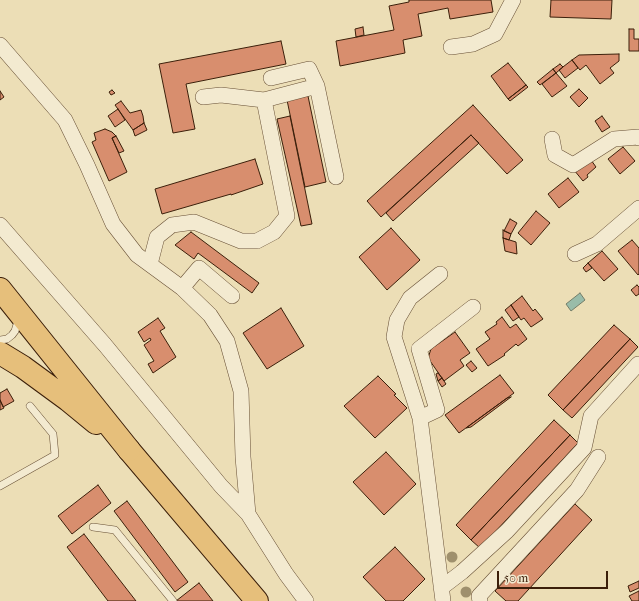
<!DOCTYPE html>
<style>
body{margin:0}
#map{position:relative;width:639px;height:601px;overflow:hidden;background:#ecdeb6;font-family:"IM FELL French Canon",serif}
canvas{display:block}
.scale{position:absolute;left:497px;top:571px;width:111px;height:18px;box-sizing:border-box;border:2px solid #3b1f0a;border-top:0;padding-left:5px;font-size:12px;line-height:14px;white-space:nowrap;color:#3b1f0a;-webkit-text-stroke:3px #f3ead0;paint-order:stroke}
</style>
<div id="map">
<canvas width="639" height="601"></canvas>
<div class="scale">50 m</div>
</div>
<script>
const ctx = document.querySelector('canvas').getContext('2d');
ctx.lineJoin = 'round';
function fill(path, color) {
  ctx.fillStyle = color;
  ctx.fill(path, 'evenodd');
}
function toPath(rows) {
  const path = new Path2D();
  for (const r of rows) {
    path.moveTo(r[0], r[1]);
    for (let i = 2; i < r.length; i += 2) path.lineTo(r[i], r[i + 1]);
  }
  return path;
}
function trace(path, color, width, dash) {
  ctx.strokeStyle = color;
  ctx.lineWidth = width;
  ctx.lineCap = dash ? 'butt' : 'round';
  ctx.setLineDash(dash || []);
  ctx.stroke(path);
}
const water = toPath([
 [580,293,585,300,571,311,566,304,580,293]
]);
fill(water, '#99bca9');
trace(water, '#737d69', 1);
const building = toPath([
 [409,0,491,0,493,12,450,19,448,8,418,14,422,36,403,40,405,53,340,66,336,41,394,30,389,6,409,2,409,0],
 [551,0,612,0,611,19,550,17,551,0],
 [363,27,364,35,356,37,355,29,363,27],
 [629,29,634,29,634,39,639,39,639,51,629,51,629,29],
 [281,41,286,64,186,84,195,129,173,133,159,64,281,41],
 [619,54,619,61,610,68,614,73,600,84,586,65,580,70,572,60,579,55,619,54],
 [572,60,578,68,565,78,559,70,572,60],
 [508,63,526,85,508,99,491,76,508,63],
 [560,64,563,67,556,73,553,69,560,64],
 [553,69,556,73,540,85,537,82,553,69],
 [556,73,567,86,552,97,542,84,556,73],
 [526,85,528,87,510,101,508,99,526,85],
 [579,89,588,98,579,107,570,97,579,89],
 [112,90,115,93,111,95,109,92,112,90],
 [0,91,4,97,0,100,0,91],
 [308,96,326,182,305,187,287,100,308,96],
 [121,101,130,113,141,110,143,116,144,123,133,130,115,105,121,101],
 [473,105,523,160,507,174,471,135,381,217,367,201,473,105],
 [118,109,125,120,115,127,108,116,118,109],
 [290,116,312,224,301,226,277,119,290,116],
 [602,116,610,127,602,132,595,121,602,116],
 [144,123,147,130,135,136,133,130,144,123],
 [105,129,112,132,116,136,112,138,127,172,109,181,92,142,96,140,94,133,105,129],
 [471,135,479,143,393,221,386,213,471,135],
 [116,136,124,151,119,153,112,138,116,136],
 [623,147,635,161,620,174,608,159,623,147],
 [255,159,263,184,231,195,231,194,162,214,155,189,255,159],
 [591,160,596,167,587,175,588,177,583,181,574,170,591,160],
 [568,178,579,192,559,208,548,194,568,178],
 [536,211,550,223,531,245,518,233,536,211],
 [510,219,517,223,511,234,504,231,510,219],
 [391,228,420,260,387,290,359,257,391,228],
 [503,230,511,234,509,240,503,238,503,230],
 [191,232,259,283,252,293,198,253,194,259,175,245,191,232],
 [503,238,516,242,517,254,505,251,503,238],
 [632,240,639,248,639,274,638,275,618,251,632,240],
 [602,251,618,269,604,281,588,263,602,251],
 [588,263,592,268,586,272,583,268,588,263],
 [637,285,639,287,639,294,636,296,631,290,637,285],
 [522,296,533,311,535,309,543,319,531,327,524,318,521,320,511,305,522,296],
 [511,305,519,317,513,321,505,310,511,305],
 [281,308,304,346,267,369,243,333,281,308],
 [502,317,510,328,516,324,527,339,518,346,516,344,504,354,505,355,488,366,476,349,490,339,485,332,497,324,496,322,502,317],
 [158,318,165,328,160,331,176,357,153,373,148,364,154,361,144,345,151,340,150,338,144,342,138,332,158,318],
 [614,325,630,339,563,410,548,395,614,325],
 [455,332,470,353,460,360,464,366,444,381,428,358,431,349,455,332],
 [630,339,638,347,572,418,563,410,630,339],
 [471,361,477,368,472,372,466,365,471,361],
 [438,373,442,378,438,381,436,374,438,373],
 [500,375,514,393,459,433,445,415,500,375],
 [378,376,396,394,394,395,407,408,375,438,344,406,378,376],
 [442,378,446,384,442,387,438,381,442,378],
 [7,389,14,401,3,407,0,400,0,393,7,389],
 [511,397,471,427,466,428,507,398,511,397],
 [0,400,4,408,0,410,0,400],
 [554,420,570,435,471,540,456,525,554,420],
 [570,435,578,443,480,548,471,540,570,435],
 [386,452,416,484,384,515,353,482,386,452],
 [98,485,111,503,72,534,58,516,98,485],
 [127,501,188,582,175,592,114,511,127,501],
 [575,504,592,520,518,601,506,601,495,591,575,504],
 [84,534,136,601,108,601,67,547,84,534],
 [395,547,425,579,403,601,386,601,363,577,395,547],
 [639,581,639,588,630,592,628,586,639,581],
 [199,583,213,601,176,601,199,583],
 [639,591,639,601,632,601,629,596,639,591]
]);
fill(building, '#d88e6e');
trace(building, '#3b1f0a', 1);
const lane = toPath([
 [0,340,7,339,12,335,15,331,19,318],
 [0,486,55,455,53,434,30,406],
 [93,527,115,530,173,601]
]);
const street = toPath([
 [0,45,65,120,87,165,113,224,137,255,182,288,210,315,227,341,241,391,243,457,248,514,286,574,306,601],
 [451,47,473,44,495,34,513,0],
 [271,78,309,69,317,86],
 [264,100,317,86,336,177],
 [552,139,555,155,573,165,614,139,638,137,639,138],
 [0,225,105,345,221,486,248,514],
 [575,254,597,244,639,208],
 [150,264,157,237,172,225,194,222,241,241,257,241,274,232,287,216,264,100,221,95,203,97],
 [440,274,410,298,397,320,394,337,420,418,443,601],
 [182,288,199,268,232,296],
 [420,418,437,410,419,349,473,307],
 [441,588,462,572,507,531,584,448,591,416,638,364],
 [480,601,479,596,577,490,598,457]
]);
const primary = toPath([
 [129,450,257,601]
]);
const highway = toPath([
 [0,289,129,450],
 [0,353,23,367,68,400,96,423]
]);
trace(lane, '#674f35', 8);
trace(street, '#674f35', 16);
trace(primary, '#3b1f0a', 24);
trace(highway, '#3b1f0a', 24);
trace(lane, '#f3ead0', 7);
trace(street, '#f3ead0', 15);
trace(primary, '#e6bf7b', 22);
trace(highway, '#e6bf7b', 22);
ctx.fillStyle = '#9f906d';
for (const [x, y] of [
 [452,557],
 [466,592]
]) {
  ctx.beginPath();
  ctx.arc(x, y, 5.5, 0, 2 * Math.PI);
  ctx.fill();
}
</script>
